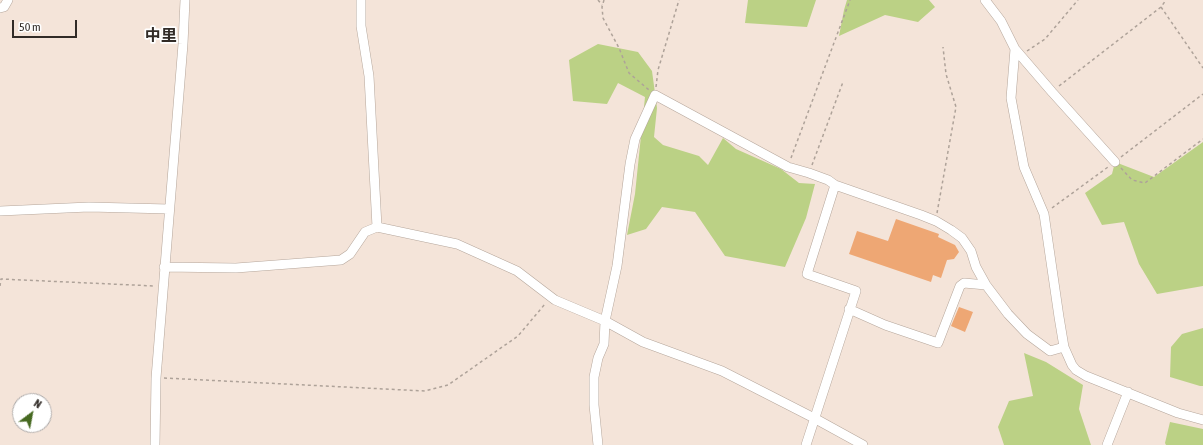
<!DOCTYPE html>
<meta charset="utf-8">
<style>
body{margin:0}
#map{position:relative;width:1203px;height:445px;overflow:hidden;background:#f4e4d9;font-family:"Asap Condensed",sans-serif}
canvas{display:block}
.north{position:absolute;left:12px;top:393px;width:40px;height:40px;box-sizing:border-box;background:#fff;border:1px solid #adaaa9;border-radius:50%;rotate:32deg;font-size:11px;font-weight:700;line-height:16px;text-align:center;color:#312b27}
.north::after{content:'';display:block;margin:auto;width:14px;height:18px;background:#466921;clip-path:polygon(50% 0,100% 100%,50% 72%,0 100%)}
.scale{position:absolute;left:12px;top:20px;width:65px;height:18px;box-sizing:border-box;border:2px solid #312b27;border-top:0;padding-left:5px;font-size:12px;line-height:14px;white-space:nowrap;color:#312b27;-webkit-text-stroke:3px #fff;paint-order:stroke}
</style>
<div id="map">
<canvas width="1203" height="445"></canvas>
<div class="north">N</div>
<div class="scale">50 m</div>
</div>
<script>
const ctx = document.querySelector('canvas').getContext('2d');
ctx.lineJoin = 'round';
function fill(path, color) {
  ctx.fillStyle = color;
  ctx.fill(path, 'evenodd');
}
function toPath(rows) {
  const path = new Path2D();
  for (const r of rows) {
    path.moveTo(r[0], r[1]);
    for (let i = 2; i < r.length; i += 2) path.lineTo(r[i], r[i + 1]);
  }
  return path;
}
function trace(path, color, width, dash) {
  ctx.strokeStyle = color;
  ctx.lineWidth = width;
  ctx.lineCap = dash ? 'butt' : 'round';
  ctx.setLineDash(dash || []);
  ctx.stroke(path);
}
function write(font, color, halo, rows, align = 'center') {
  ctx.font = font + ' "Asap Condensed","Noto Sans JP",sans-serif';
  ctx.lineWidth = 3.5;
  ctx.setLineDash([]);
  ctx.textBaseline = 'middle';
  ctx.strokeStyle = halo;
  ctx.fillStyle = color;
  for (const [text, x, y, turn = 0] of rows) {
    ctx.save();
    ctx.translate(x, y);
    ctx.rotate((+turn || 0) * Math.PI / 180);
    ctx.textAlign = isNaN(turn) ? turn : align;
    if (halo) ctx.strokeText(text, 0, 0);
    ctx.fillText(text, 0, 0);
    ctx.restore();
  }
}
fill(toPath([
 [748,0,816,0,807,27,745,23],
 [847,0,929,0,935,7,918,22,885,15,839,36,844,10],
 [598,44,638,52,652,71,657,108,654,137,663,145,699,156,708,165,723,138,736,149,781,169,799,183,815,184,806,218,785,267,725,256,695,212,662,207,646,229,627,235,635,194,645,97,618,83,607,104,573,101,569,60],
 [1203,142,1203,286,1157,294,1139,264,1124,222,1102,225,1085,193,1112,174,1115,162,1154,177],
 [1203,328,1203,386,1200,386,1170,377,1171,347,1182,334],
 [1024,353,1046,362,1083,385,1079,409,1091,445,1004,445,998,427,1009,401,1033,396],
 [1170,422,1203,429,1203,445,1166,445,1165,443]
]), '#bbd185');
fill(toPath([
 [896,219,939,234,938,237,955,245,959,252,954,259,947,260,941,278,933,275,931,282,849,254,857,231,888,241],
 [959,307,973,312,965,332,951,326]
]), '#eea774');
const minor = toPath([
 [361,0,361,26,369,76,377,227],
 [985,0,1001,21,1015,49,1011,98,1017,130,1024,167,1044,214,1059,317,1064,347,1072,365,1076,370,1086,376,1178,413,1203,420],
 [0,8,4,7,8,0],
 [1015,49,1052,92,1115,162],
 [0,211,89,207,169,209],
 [164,267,236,268,341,260,350,254,365,232,377,227,457,244,517,271,555,300,605,321,643,342,722,371,814,418,863,445],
 [849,309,885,325,938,343,960,286,964,283,986,285],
 [155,445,156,378,183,44,185,0],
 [598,445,594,405,594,377,598,358,604,344,605,321,617,266,630,164,635,139,655,95,788,167,809,173,828,180,835,185,921,215,936,221,951,230,962,238,971,251,976,267,986,285,1008,314,1027,334,1050,351,1064,347],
 [806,445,856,291,807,274,835,185],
 [1107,445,1128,392]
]);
trace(minor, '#b5a69b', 10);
trace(toPath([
 [598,0,602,5],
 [604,0,602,7,603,18,619,48,629,73,649,90],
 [1161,7,1203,68],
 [1027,51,1045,39,1078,0],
 [1059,86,1161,7,1166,0],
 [656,87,658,70,679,0],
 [1121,157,1203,94],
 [791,158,850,0],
 [812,165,843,82],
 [1121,168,1132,180,1145,183,1203,139],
 [1052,208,1108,167],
 [937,213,956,107,946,74,943,47],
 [0,286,1,279,155,286],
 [164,378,425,391,448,385,518,336,545,304]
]), '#aea299', 1.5, [3, 3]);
trace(minor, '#fff', 9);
write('bold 16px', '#312b27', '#fff', [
 ["中里",161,36]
]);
</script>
